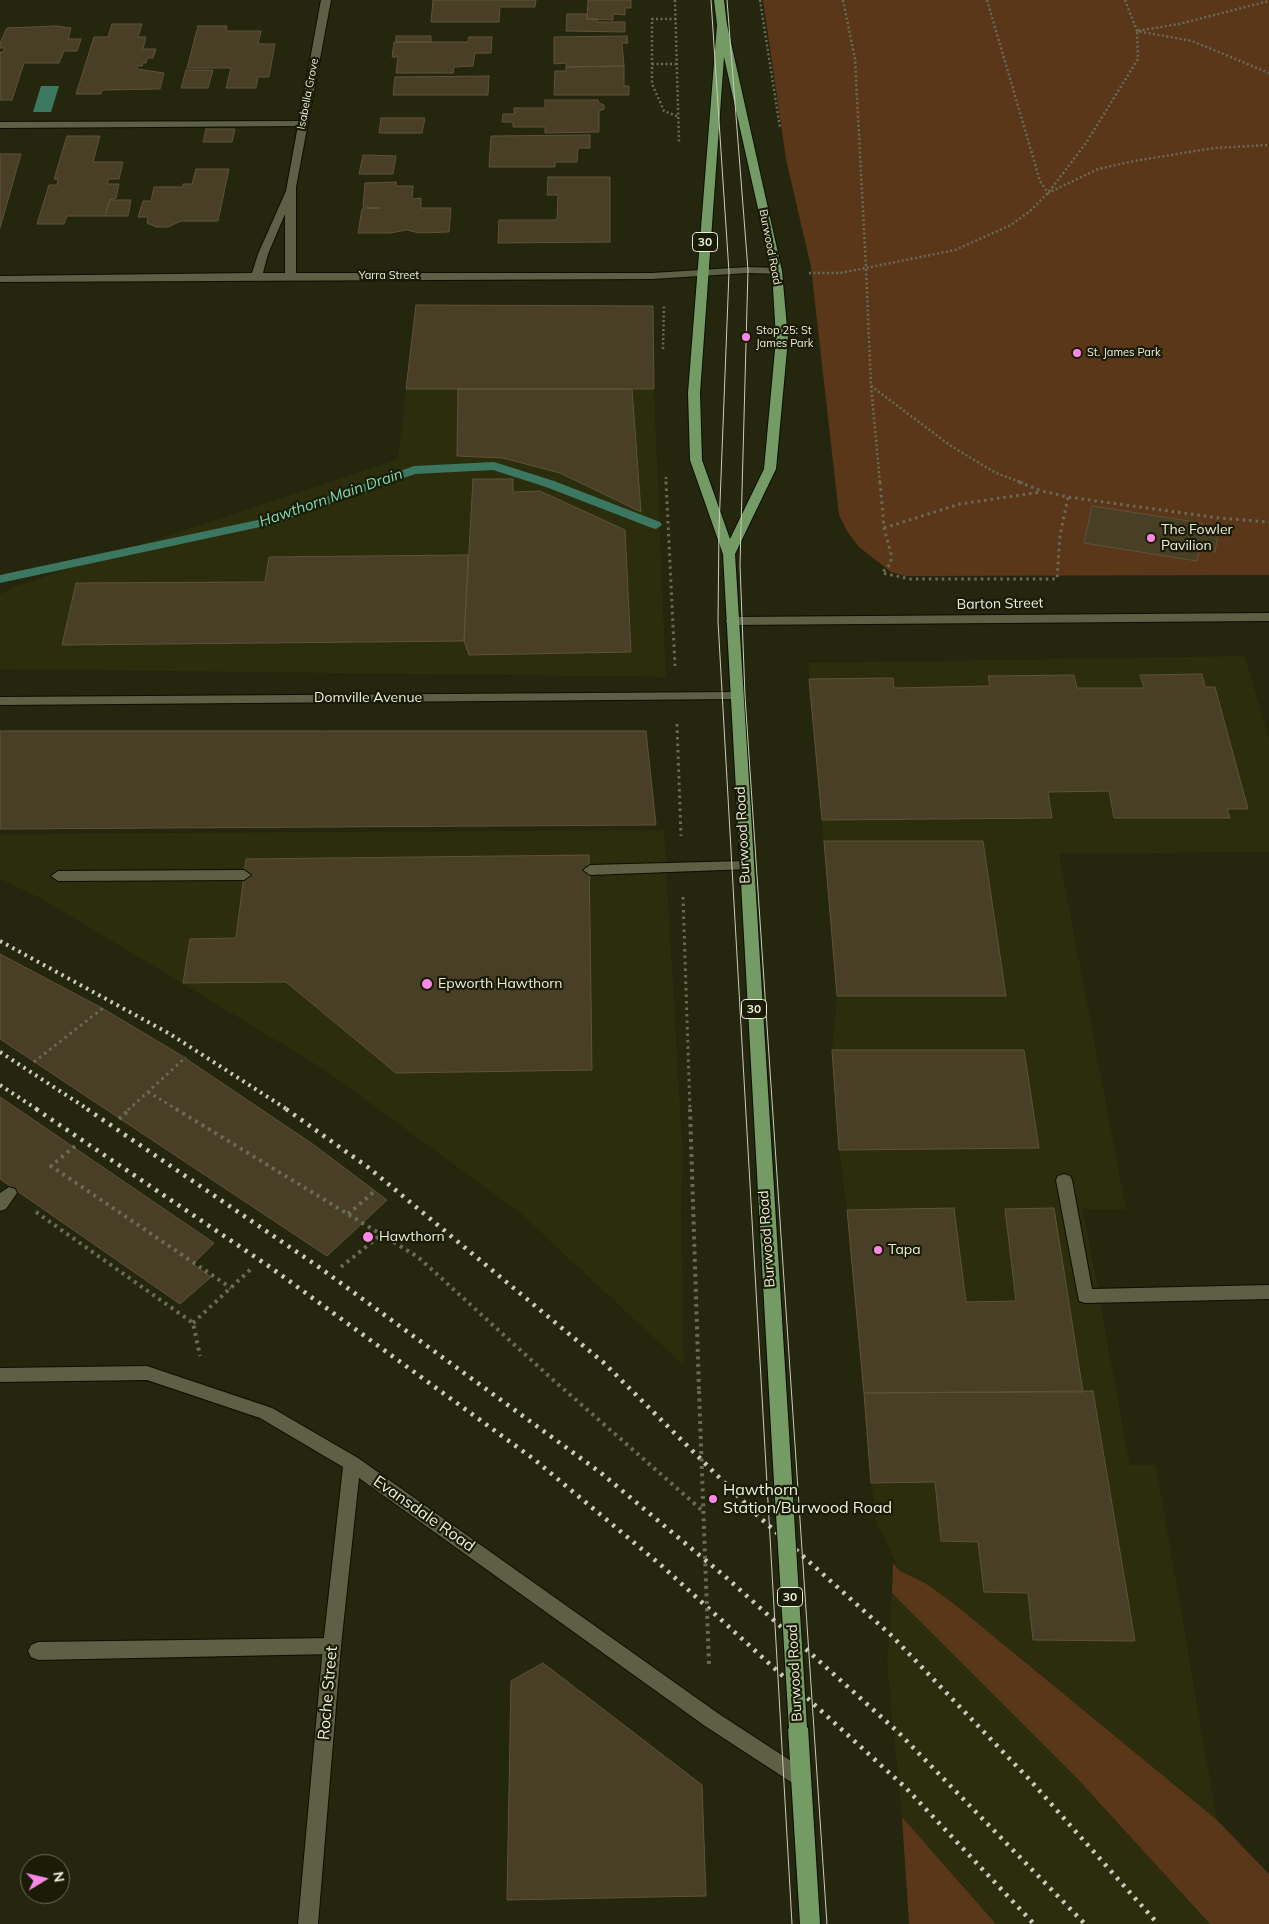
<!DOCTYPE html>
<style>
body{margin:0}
#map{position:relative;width:1269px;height:1924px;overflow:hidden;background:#24260d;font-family:Mulish,sans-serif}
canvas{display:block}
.north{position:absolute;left:20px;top:1854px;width:50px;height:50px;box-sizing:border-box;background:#1a1c05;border:1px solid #6e705c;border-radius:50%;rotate:81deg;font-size:14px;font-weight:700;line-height:20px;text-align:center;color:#eceedf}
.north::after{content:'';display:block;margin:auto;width:18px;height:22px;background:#fb87e6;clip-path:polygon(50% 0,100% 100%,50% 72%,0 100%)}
</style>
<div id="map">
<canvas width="1269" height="1924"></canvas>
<div class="north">N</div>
</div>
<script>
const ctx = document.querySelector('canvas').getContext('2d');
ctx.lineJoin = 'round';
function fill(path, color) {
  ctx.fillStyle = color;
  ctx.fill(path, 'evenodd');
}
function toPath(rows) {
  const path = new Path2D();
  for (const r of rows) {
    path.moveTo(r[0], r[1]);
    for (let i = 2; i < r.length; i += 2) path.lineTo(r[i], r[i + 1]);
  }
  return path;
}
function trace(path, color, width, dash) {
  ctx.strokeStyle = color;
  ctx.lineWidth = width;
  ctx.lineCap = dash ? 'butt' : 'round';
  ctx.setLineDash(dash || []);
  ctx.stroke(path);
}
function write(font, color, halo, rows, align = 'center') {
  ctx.font = font + ' Mulish,sans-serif';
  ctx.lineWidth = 4.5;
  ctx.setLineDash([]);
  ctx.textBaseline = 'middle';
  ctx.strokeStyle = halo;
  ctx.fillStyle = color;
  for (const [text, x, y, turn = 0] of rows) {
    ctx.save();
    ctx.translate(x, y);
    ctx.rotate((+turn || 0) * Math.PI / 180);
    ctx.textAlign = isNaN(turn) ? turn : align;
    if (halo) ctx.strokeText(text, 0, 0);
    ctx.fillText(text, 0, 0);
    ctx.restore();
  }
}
fill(toPath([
 [406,389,654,389,666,677,0,669,0,594,16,586,398,459],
 [1245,656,1269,739,1269,852,1059,854,1126,1209,1083,1209,1130,1465,1156,1465,1217,1820,953,1603,925,1583,900,1571,877,1524,871,1483,847,1210,839,1150,832,1050,837,996,808,663],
 [664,830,683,1157,681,1210,684,1366,520,1213,322,1068,42,899,0,879,0,834],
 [892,1593,1075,1776,1210,1924,996,1924,902,1817,887,1664]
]), '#2b2d0d');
fill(toPath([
 [763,0,1269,0,1269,575,904,576,891,572,859,547,847,531,839,515,811,267,786,159],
 [893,1563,900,1571,925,1583,953,1603,1217,1820,1269,1874,1269,1924,1210,1924,1075,1776,892,1593],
 [902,1817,996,1924,909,1924]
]), '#5b371a');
fill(toPath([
 [41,86,59,86,51,112,33,112]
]), '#3c7762');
fill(toPath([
 [494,462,554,481,660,522,662,525,656,529,652,528,546,487,493,470,415,474,274,524,0,583,0,575,267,518,414,466,494,462]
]), '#3c7762');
const building = toPath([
 [433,0,536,0,535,7,500,7,499,22,431,22,433,0],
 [588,0,631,0,631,8,625,8,625,15,613,14,613,20,587,19,588,0],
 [567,14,587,14,587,19,597,19,597,22,625,22,625,32,566,31,567,14],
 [112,24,142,24,138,37,146,37,143,49,156,49,153,58,147,58,146,63,143,63,142,66,137,66,137,69,164,73,160,89,102,90,101,94,76,94,94,37,108,37,112,24],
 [56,26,71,28,68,39,81,39,77,51,64,51,59,63,24,63,12,100,0,100,0,52,3,52,5,48,0,48,0,43,7,28,56,26],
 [198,26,227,26,226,31,261,31,258,44,275,44,269,77,258,77,256,88,226,88,231,68,187,68,198,26],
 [396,36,431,36,431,42,396,42,396,36],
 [627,36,628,43,622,43,624,66,566,67,566,63,554,64,554,37,627,36],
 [469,37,492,37,491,53,475,53,473,66,454,67,453,73,396,73,398,57,392,57,394,42,468,42,469,37],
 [624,66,624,86,629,86,629,95,554,95,555,71,566,71,566,67,624,66],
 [186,70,213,70,208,88,181,88,186,70],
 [489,76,488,95,393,95,395,77,489,76],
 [545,100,598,100,599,103,604,105,604,109,599,111,599,132,545,133,545,127,513,127,513,122,502,122,503,114,514,114,514,108,545,108,545,100],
 [381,118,425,118,422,133,379,133,381,118],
 [206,129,235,129,232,142,203,142,206,129],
 [590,135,590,148,578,148,577,162,555,162,555,167,489,167,491,136,590,135],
 [67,136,100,136,93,162,123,162,119,179,109,179,107,184,119,184,116,198,110,200,105,216,67,216,64,224,37,224,49,185,57,185,58,179,54,179,67,136],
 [0,154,21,154,0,228,0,154],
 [363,155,396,156,393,174,359,174,363,155],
 [196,169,229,169,218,221,181,221,168,227,156,227,147,223,148,217,138,217,143,201,151,201,154,187,183,187,183,184,192,184,196,169],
 [548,177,610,177,610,242,498,243,499,220,557,220,558,195,547,195,548,177],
 [396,182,396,186,413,186,412,199,421,198,421,208,451,208,449,232,419,233,407,230,390,233,358,233,362,209,381,208,363,207,365,183,396,182],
 [110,200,131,200,128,216,105,216,110,200],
 [416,305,653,306,654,389,406,389,416,305],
 [458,389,632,389,641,512,560,473,503,458,457,456,458,389],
 [473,479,513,479,513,492,540,491,625,530,631,652,469,655,464,641,473,479],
 [1092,506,1202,523,1201,531,1218,533,1215,552,1200,549,1197,561,1084,543,1092,506],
 [468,555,464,641,62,645,76,583,265,582,269,557,468,555],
 [1202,674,1205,687,1215,687,1248,809,1227,809,1230,818,1114,818,1109,791,1048,792,1052,818,822,820,809,679,893,678,894,688,990,686,988,676,1074,675,1077,688,1144,688,1140,675,1202,674],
 [0,731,646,731,656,825,0,829,0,731],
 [824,841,983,841,1006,996,837,996,824,841],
 [589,855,592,1070,396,1073,286,982,183,983,190,939,236,938,246,859,589,855],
 [0,954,102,1008,179,1054,314,1145,387,1200,327,1256,0,1039,0,954],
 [832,1050,1024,1050,1039,1148,839,1150,832,1050],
 [0,1097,214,1243,193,1264,211,1277,180,1304,0,1179,0,1097],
 [954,1208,966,1302,1016,1301,1005,1209,1054,1208,1083,1392,864,1393,847,1210,954,1208],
 [1093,1391,1135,1641,1033,1640,1028,1593,984,1592,978,1542,941,1541,935,1482,871,1483,864,1393,1093,1391],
 [543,1663,702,1785,706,1896,507,1900,511,1681,543,1663]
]);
fill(building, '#493e26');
trace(building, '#5e523a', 1);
const lane = toPath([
 [303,121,307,122,307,126,0,128,0,122,303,121],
 [745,861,752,866,750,869,590,875,583,870,590,865,745,861],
 [244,870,251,875,244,880,58,881,51,876,58,871,244,870],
 [1064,1174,1070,1176,1072,1180,1092,1289,1269,1285,1269,1299,1085,1303,1079,1301,1056,1180,1058,1176,1064,1174],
 [9,1187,15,1189,17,1193,6,1209,0,1211,0,1193,9,1187],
 [332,1638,339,1640,341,1646,339,1652,332,1654,38,1660,31,1657,28,1651,31,1645,38,1642,332,1638]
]);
const street = toPath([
 [321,0,331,0,296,187,296,273,652,273,748,267,777,268,782,271,777,274,748,273,652,279,0,282,0,276,252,273,258,254,286,191,321,0],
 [285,214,285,273,263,273,268,254,285,214],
 [1269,613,1269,621,732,625,725,621,732,617,1269,613],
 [735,692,740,693,742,696,740,699,0,705,0,697,735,692],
 [147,1366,272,1408,358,1458,719,1714,808,1772,811,1778,808,1784,801,1787,794,1784,705,1726,359,1478,341,1646,318,1924,298,1924,323,1646,343,1467,260,1418,147,1380,0,1382,0,1368,147,1366]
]);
const primary = toPath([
 [714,0,724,0,727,25,782,271,788,339,776,469,735,554,791,1465,788,1470,782,1473,776,1470,773,1465,723,554,690,460,688,393,717,25,714,0],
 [724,57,772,271,776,339,764,469,730,539,702,460,700,393,724,57],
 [798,1719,805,1722,808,1728,820,1924,800,1924,788,1728,791,1722,798,1719]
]);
trace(lane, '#0d0e00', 2);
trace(street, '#0d0e00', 2);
trace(primary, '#0d0e00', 2);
trace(toPath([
 [675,0,679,142],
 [760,0,780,128],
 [843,0,855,59,866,268,955,250,1011,225,1030,211,1048,193,1086,143,1138,59,1137,31,1179,24,1269,1],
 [987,0,1040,181,1048,193,1098,169,1134,161,1214,148,1269,145],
 [1125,0,1137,31,1192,41,1269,73],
 [676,19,652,19,652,84,664,111,679,117],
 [652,64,678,64],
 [809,273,840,273,866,268,871,386,951,446,996,473,1023,483],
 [663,349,664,305],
 [871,386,880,483],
 [666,477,666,483]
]), '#696b56', 2.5, [2, 2.5]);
trace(toPath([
 [666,482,675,666],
 [880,482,884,528,891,554,891,563,882,573,910,579,1057,579,1060,536,1068,497],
 [1019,482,1042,491,1068,497,1219,518,1269,522],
 [884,528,960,504,1041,492],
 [677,724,681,836],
 [683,897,690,1110],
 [34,1062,103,1008],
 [148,1092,178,1110],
 [128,1110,186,1057]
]), '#696b56', 3, [2.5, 4]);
trace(toPath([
 [176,1109,418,1257,551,1378,704,1512],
 [690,1109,699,1391],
 [119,1119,130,1109],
 [75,1146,51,1166,231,1288],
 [36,1212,193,1323,200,1356],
 [348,1214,376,1190],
 [341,1267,382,1234],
 [193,1323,252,1268]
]), '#696b56', 4, [3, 4.5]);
fill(lane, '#5d6045');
fill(street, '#5d6045');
fill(primary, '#739b63');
trace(toPath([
 [711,0,729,272,719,528,718,621,792,1924],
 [727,0,748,270,740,565,745,696,827,1924]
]), '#caccbb', 1);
trace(toPath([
 [0,941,170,1034,288,1110],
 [0,1052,89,1110],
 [0,1085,38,1110]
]), '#caccbb', 4, [2.5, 4.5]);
trace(toPath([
 [36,1109,270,1267,535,1460,662,1566,906,1788,1034,1924],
 [87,1109,316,1265,601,1473,728,1579,898,1732,1085,1924],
 [286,1109,369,1168,604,1363,757,1515,892,1636,1029,1779,1158,1924]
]), '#caccbb', 4.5, [3, 6]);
const primaryBridge = toPath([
 [782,1465,798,1728]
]);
trace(primaryBridge, '#0d0e00', 20, []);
trace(toPath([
 [699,1391,709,1665]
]), '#696b56', 4, [3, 4.5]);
trace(primaryBridge, '#739b63', 18);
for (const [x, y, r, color] of [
 [746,337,5,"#fb87e6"],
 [1077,353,5,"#fb87e6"],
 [1151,538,5,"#fb87e6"],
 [427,984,6,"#fb87e6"],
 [368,1237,6,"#fb87e6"],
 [878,1250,5,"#fb87e6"],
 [713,1499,5,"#fb87e6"]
]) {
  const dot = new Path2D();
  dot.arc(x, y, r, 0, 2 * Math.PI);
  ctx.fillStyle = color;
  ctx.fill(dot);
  trace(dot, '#1a1c05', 2);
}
write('11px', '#eceedf', '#1a1c05', [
 ["Isabella Grove",308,94,-79],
 ["Burwood Road",770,247,79],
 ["Yarra Street",389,276]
]);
write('11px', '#eceedf', '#1a1c05', [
 ["Stop 25: St",756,331],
 ["James Park",756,344],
 ["St. James Park",1087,353]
], 'left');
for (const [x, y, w] of [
 [705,242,25],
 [754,1009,25],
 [790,1597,25]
]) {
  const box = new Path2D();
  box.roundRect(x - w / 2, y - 9.5, w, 19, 4);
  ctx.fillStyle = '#1a1c05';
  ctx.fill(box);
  trace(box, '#eceedf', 1);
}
write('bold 12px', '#eceedf', null, [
 ["30",705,242],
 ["30",754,1009],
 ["30",790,1597]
]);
write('14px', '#eceedf', '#1a1c05', [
 ["The Fowler",1161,530],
 ["Pavilion",1161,546],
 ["Epworth Hawthorn",438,984],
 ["Hawthorn",379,1237],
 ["Tapa",888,1250]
], 'left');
write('14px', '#eceedf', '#1a1c05', [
 ["Barton Street",1000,604,-1],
 ["Domville Avenue",368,698],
 ["Burwood Road",743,835,-93],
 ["Burwood Road",767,1239,-94],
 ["Burwood Road",795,1673,-93]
]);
write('italic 15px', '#80dcba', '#1a1c05', [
 ["Hawthorn Main Drain",331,498,-19]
]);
write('16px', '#eceedf', '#1a1c05', [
 ["Hawthorn",723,1490],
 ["Station/Burwood Road",723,1508]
], 'left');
write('16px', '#eceedf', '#1a1c05', [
 ["Evansdale Road",424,1514,35],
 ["Roche Street",328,1693,-85]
]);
</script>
